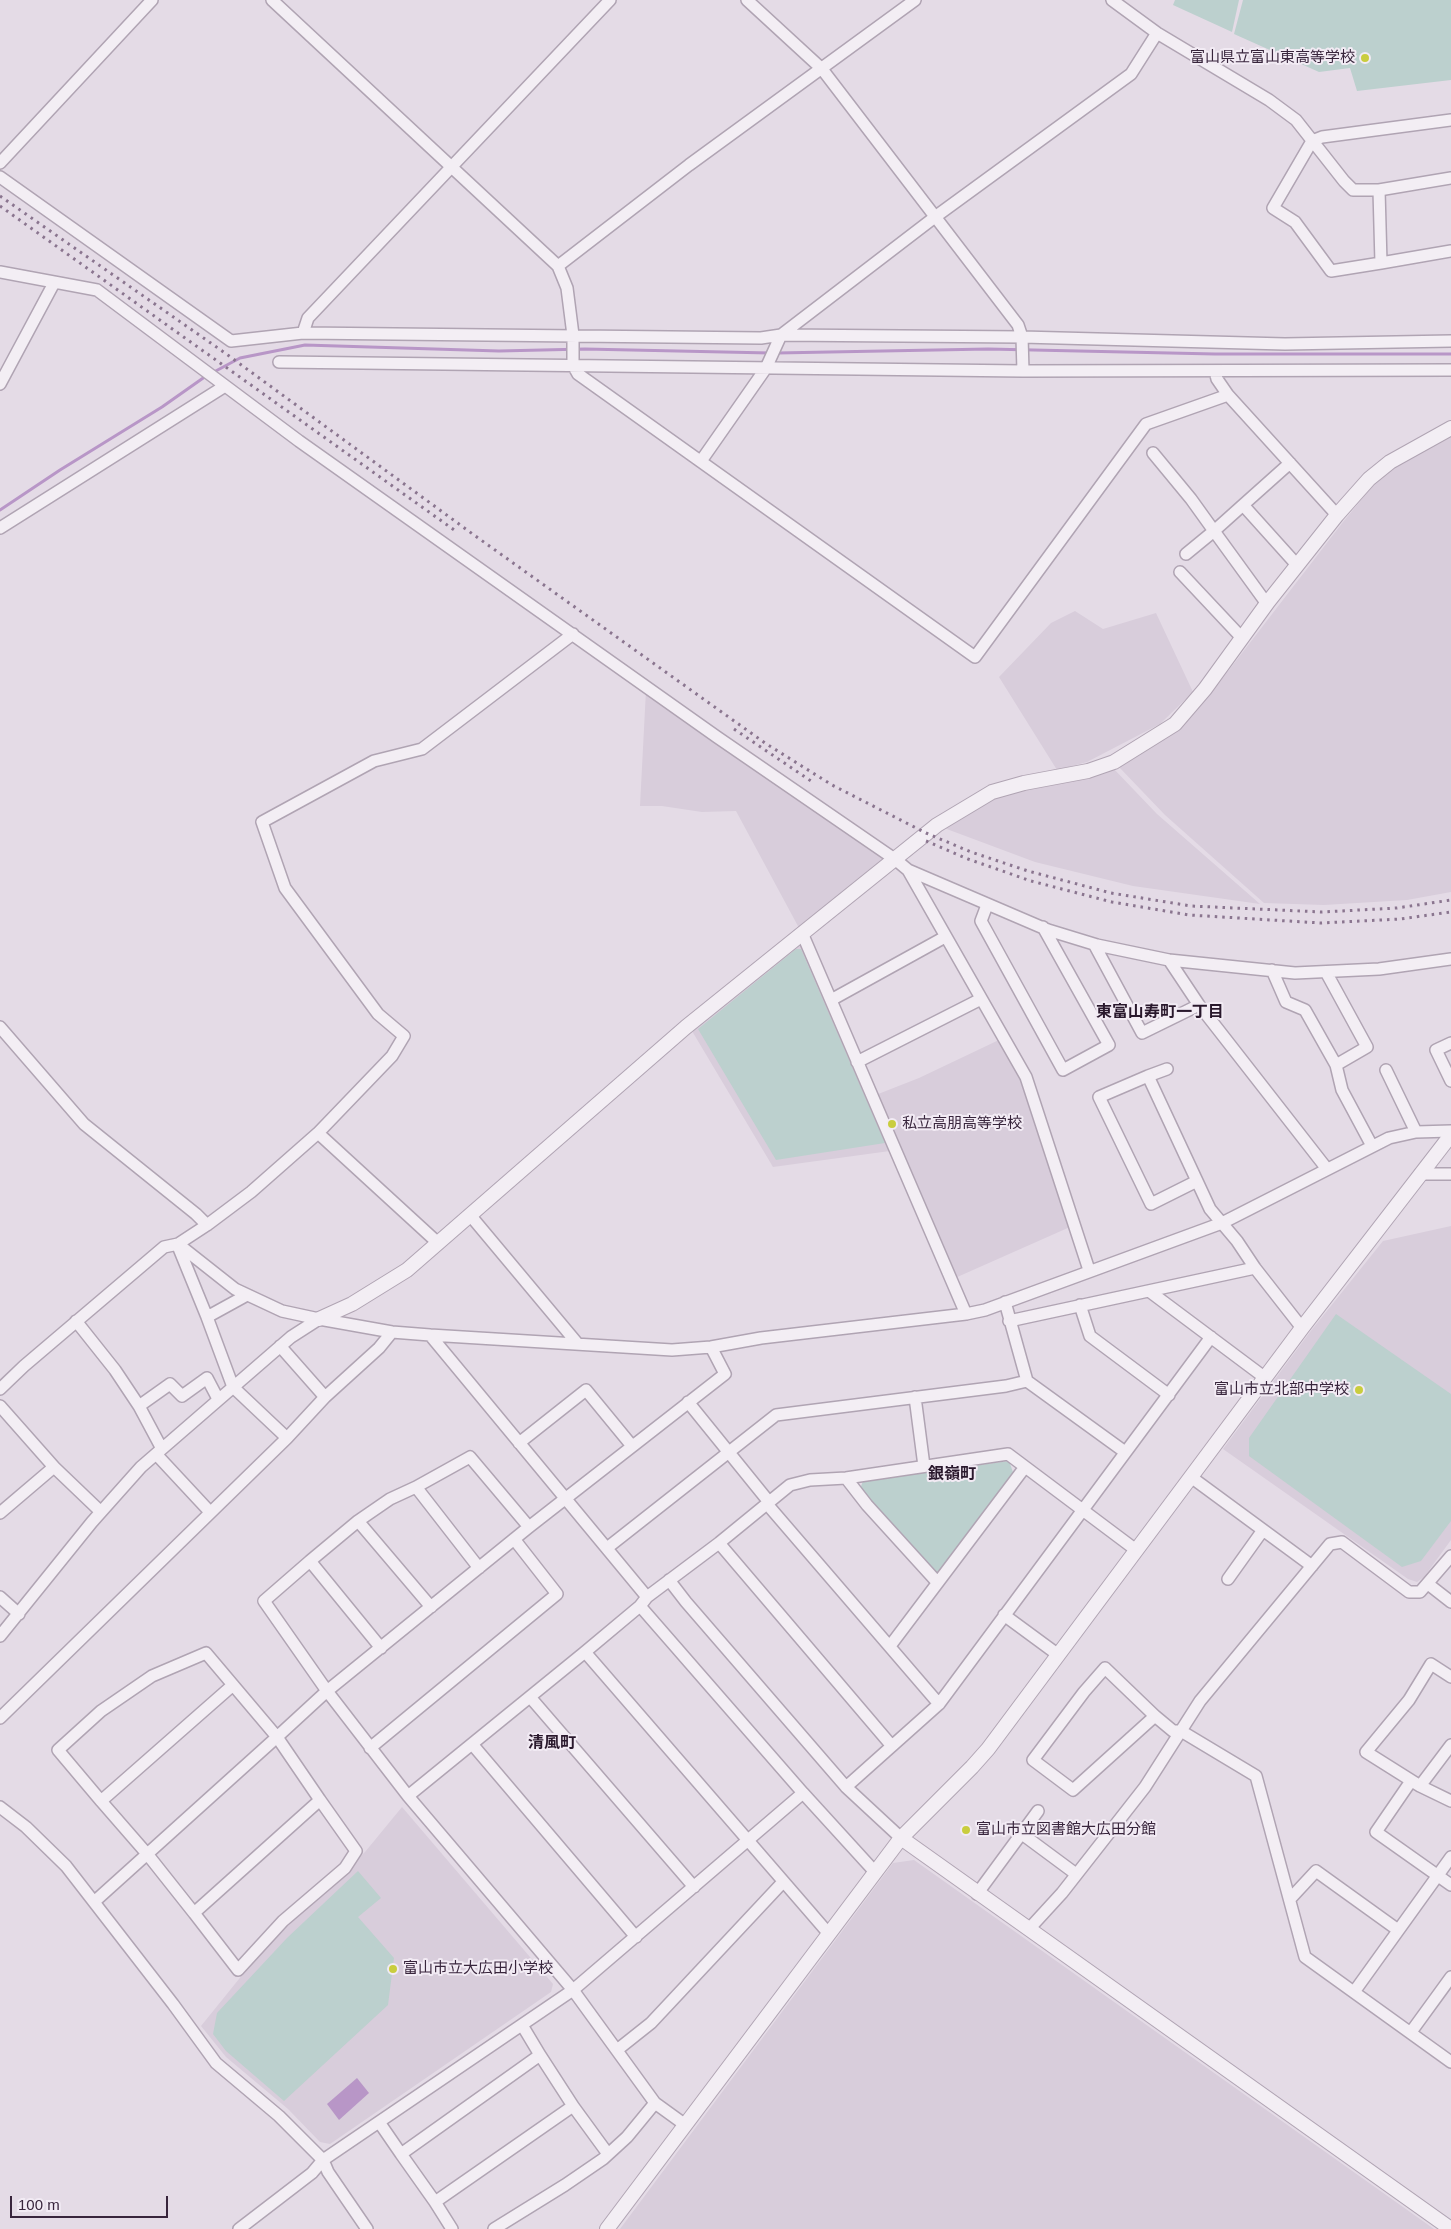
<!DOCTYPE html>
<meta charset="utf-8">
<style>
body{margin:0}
#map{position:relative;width:1451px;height:2229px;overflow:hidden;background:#e4dbe6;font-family:Arial,sans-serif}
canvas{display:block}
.scale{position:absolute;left:10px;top:2196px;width:158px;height:22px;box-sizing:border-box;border:2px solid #38253c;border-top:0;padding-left:6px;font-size:15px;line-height:18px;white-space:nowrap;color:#38253c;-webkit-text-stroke:4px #f2ebf4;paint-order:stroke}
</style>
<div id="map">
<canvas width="1451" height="2229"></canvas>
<div class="scale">100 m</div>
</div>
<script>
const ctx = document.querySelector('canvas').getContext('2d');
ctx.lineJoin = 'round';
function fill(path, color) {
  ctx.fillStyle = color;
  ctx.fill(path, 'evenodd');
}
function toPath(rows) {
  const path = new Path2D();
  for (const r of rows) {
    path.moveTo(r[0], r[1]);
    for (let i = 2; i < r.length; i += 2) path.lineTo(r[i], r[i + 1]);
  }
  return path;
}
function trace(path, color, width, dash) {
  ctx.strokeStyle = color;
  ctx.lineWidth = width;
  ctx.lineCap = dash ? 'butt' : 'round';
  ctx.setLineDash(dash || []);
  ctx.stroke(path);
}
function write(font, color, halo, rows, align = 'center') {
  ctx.font = font + ' Arial,"Noto Sans JP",sans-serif';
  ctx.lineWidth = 4;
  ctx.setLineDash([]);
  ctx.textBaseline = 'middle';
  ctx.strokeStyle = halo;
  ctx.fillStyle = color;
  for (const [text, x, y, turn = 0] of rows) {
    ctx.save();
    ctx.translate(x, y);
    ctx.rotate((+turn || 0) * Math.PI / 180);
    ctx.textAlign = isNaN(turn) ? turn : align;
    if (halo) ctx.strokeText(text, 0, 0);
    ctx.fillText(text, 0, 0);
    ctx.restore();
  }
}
fill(toPath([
 [1451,436,1451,892,1407,900,1324,905,1264,903,1165,815,1119,767,1181,727,1212,692,1343,522,1371,488,1392,468],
 [1075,611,1103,629,1156,613,1193,692,1160,724,1087,762,1057,770,999,677,1051,623],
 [646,690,884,856,884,862,799,928,736,811,702,812,662,806,640,806],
 [1113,768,1157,814,1260,904,1133,886,1035,862,944,828,991,798],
 [801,942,868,1098,919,1078,1001,1039,1026,1090,1070,1227,955,1278,897,1150,773,1167,692,1031],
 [1451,1226,1451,1540,1424,1577,1417,1582,1408,1579,1223,1449,1310,1332,1383,1241],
 [402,1807,553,1984,551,1992,330,2144,320,2142,288,2109,226,2057,201,2026,260,1953,365,1852],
 [914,1860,1434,2229,620,2229,893,1863]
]), '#d8cddb');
fill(toPath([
 [1175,0,1239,0,1232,32,1173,5],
 [1243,0,1451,0,1451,80,1357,91,1350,68,1319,72,1234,34],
 [796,949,801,949,885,1143,776,1160,698,1029],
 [1336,1314,1451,1394,1451,1521,1421,1561,1402,1567,1249,1456,1249,1438],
 [1009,1461,1014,1475,937,1577,860,1489,863,1481],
 [358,1871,381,1898,358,1917,394,1958,388,2005,284,2101,226,2051,213,2034,217,2013,287,1938]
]), '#bcd0ce');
fill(toPath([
 [357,2078,369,2093,339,2120,327,2104]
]), '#b896c7');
trace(toPath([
 [777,353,988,349,1215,354,1451,354],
 [212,373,240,358,305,345,499,351,585,349,770,353],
 [0,510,60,470,162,407,206,376]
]), '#b896c7', 3);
const minor = toPath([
 [272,0,558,266,567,288,573,335,573,365,578,374,975,657,1146,424,1228,395,1337,515],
 [747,0,822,69,1018,325,1022,337,1023,371],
 [1112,0,1157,33,1269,100,1296,120,1344,181,1353,190,1379,190,1451,178],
 [0,163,152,0],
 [0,177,231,341,303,333,308,318,610,0],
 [1379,190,1381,263,1331,271,1295,222,1273,208,1312,141,1322,137,1451,120],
 [1381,263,1451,251],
 [558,266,689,165,915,0],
 [0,272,97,290,299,441,717,737,896,860,908,870,1026,1077,1089,1270],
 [303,333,761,338,781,335,1022,337,1285,344,1451,341],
 [279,362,1023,371,1451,370],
 [1215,371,1217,379,1228,395],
 [0,384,54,283],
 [1153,453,1191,499,1214,531,1243,505,1297,565],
 [701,461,766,368,781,335,935,217,1131,74,1157,33],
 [1243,505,1290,463],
 [0,528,225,386],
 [1186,554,1214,531,1267,604],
 [1180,572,1242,638],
 [908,870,1048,930,1097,945,1169,960,1295,973,1379,969,1451,959],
 [987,905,981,921,1063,1070,1109,1045,1043,927],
 [802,933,966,1314],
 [1094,944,1142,1033,1199,1005],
 [1169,960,1199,1005,1327,1169],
 [1272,970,1286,1002,1305,1010,1336,1065,1342,1090,1372,1146],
 [1326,972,1367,1047,1336,1065],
 [831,1000,945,937],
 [0,1027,84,1124,196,1214,207,1225,178,1244,164,1247,24,1366,0,1389],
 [1451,1043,1436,1050,1451,1081],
 [857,1062,981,999],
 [1386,1070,1416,1132],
 [1148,1076,1167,1069],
 [318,1133,392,1056,404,1036,378,1014,285,888,262,822,374,761,422,749,573,634],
 [1420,1174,1451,1174],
 [1197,1181,1151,1204,1099,1097,1148,1076,1197,1181,1210,1209,1237,1241,1255,1268,1302,1328],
 [470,1215,577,1343],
 [207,1225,251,1192,318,1133,438,1243],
 [178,1244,235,1289,282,1311,319,1319,392,1332,430,1335,672,1350,711,1347,761,1338,966,1314,985,1310,1222,1223,1389,1138,1416,1132,1451,1131],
 [178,1246,207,1317],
 [1149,1291,1264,1377],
 [247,1295,207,1317,233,1387,287,1438],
 [1005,1302,1027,1381,1125,1452],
 [1080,1305,1090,1336,1169,1395],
 [76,1321,115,1370,139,1406],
 [1009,1321,1255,1268],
 [430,1335,647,1597],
 [280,1346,325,1397],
 [915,1397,924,1466],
 [688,1402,769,1502],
 [0,1406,54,1467],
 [519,1443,586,1390,632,1446],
 [162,1449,139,1406,170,1384,182,1396,207,1378,218,1399],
 [156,1454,210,1512],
 [1191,1477,1312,1566],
 [846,1478,867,1505,937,1582],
 [416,1487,470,1457,529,1527],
 [767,1504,939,1704],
 [0,1513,54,1467,101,1512],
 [358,1521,390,1499,416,1487,479,1568],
 [719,1543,891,1745],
 [607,1548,776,1415,1006,1386,1027,1381],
 [310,1561,358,1521,431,1607],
 [1228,1579,1263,1530],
 [669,1580,686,1602,846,1787,901,1838],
 [1428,1584,1451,1602],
 [0,1597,19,1614],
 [640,1606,803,1793],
 [1004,1615,1057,1654],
 [0,1636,92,1522,141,1467,291,1337,319,1319],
 [890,1646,1025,1467],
 [585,1652,829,1934],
 [1105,1668,1155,1716,1073,1790,1033,1760,1084,1692,1105,1668],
 [1451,1677,1431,1664,1409,1700,1366,1752,1420,1786,1451,1801],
 [233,1685,101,1801,58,1750,101,1711,152,1676,206,1653,277,1737,327,1691,264,1601,310,1561,381,1648],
 [530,1697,694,1887],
 [1155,1716,1173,1731,1181,1731,1256,1776,1305,1957,1451,2062],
 [0,1718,287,1438,325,1397,379,1348,392,1332],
 [472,1744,636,1937],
 [370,1748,557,1594,514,1539],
 [1411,1781,1376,1832,1451,1885],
 [1420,1786,1451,1745],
 [846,1787,939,1704,1211,1337],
 [408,1796,585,1652,640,1606,647,1597,719,1543,790,1485,810,1480,846,1478,1008,1454,1136,1550],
 [101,1801,148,1855,194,1913,320,1800,356,1851,345,1868,283,1921,238,1970,194,1913],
 [0,1807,26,1827,66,1866,173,2004,216,2063,279,2116,323,2160,328,2172,367,2229],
 [1022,1834,1076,1874],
 [977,1894,1038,1811],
 [1290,1899,1316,1871,1398,1930],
 [94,1902,277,1737,320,1800],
 [1029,1929,1062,1893,1145,1787,1200,1701,1330,1544,1342,1542,1409,1592,1420,1592,1451,1556],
 [1354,1992,1451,1857],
 [522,2025,540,2055],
 [1411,2032,1451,1977],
 [617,2050,651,2023,783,1882],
 [379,2122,401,2154],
 [684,2124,655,2103,573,1990,408,1796,327,1691,529,1527,725,1374,711,1347],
 [435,2202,401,2154,540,2055,573,2106],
 [239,2229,312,2173,323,2160,573,1990,803,1793,875,1872],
 [452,2229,435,2202,573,2106,608,2154],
 [494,2229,565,2185,603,2159,627,2137,655,2103]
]);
const tertiary = toPath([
 [319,1319,352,1304,407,1270,686,1027,937,825,992,792,1024,783,1088,771,1114,762,1175,724,1205,689,1268,602,1337,515,1369,479,1390,462,1451,428],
 [901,1838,1451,2229],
 [607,2229,901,1838,972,1767,988,1749,1302,1328,1451,1135]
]);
trace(minor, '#b0a4b3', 14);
trace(tertiary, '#b0a4b3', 16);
trace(minor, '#f3eef4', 11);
trace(tertiary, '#f3eef4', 14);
trace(toPath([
 [0,196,225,353,474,535,765,743,832,785,926,833,971,852,1028,871,1111,893,1191,906,1322,912,1397,908,1451,900],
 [0,206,457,532],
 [734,729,811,781],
 [926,841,968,859,1031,881,1112,902,1189,915,1321,923,1400,919,1451,912]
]), '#8a758f', 3, [2.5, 5]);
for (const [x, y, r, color] of [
 [1365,58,5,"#c9cd3e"],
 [892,1124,5,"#c9cd3e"],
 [1359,1390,5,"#c9cd3e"],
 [966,1830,5,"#c9cd3e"],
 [393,1969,5,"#c9cd3e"]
]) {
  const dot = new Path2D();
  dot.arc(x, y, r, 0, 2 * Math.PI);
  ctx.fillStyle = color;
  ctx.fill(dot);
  trace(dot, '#f2ebf4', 2);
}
write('15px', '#38253c', '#f2ebf4', [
 ["富山県立富山東高等学校",1355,58,"right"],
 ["私立高朋高等学校",902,1124],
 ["富山市立北部中学校",1349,1390,"right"],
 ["富山市立図書館大広田分館",976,1830],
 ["富山市立大広田小学校",403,1969]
], 'left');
write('bold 16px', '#29182c', '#f2ebf4', [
 ["東富山寿町一丁目",1160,1013],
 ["銀嶺町",952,1475],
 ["清風町",552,1744]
]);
</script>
